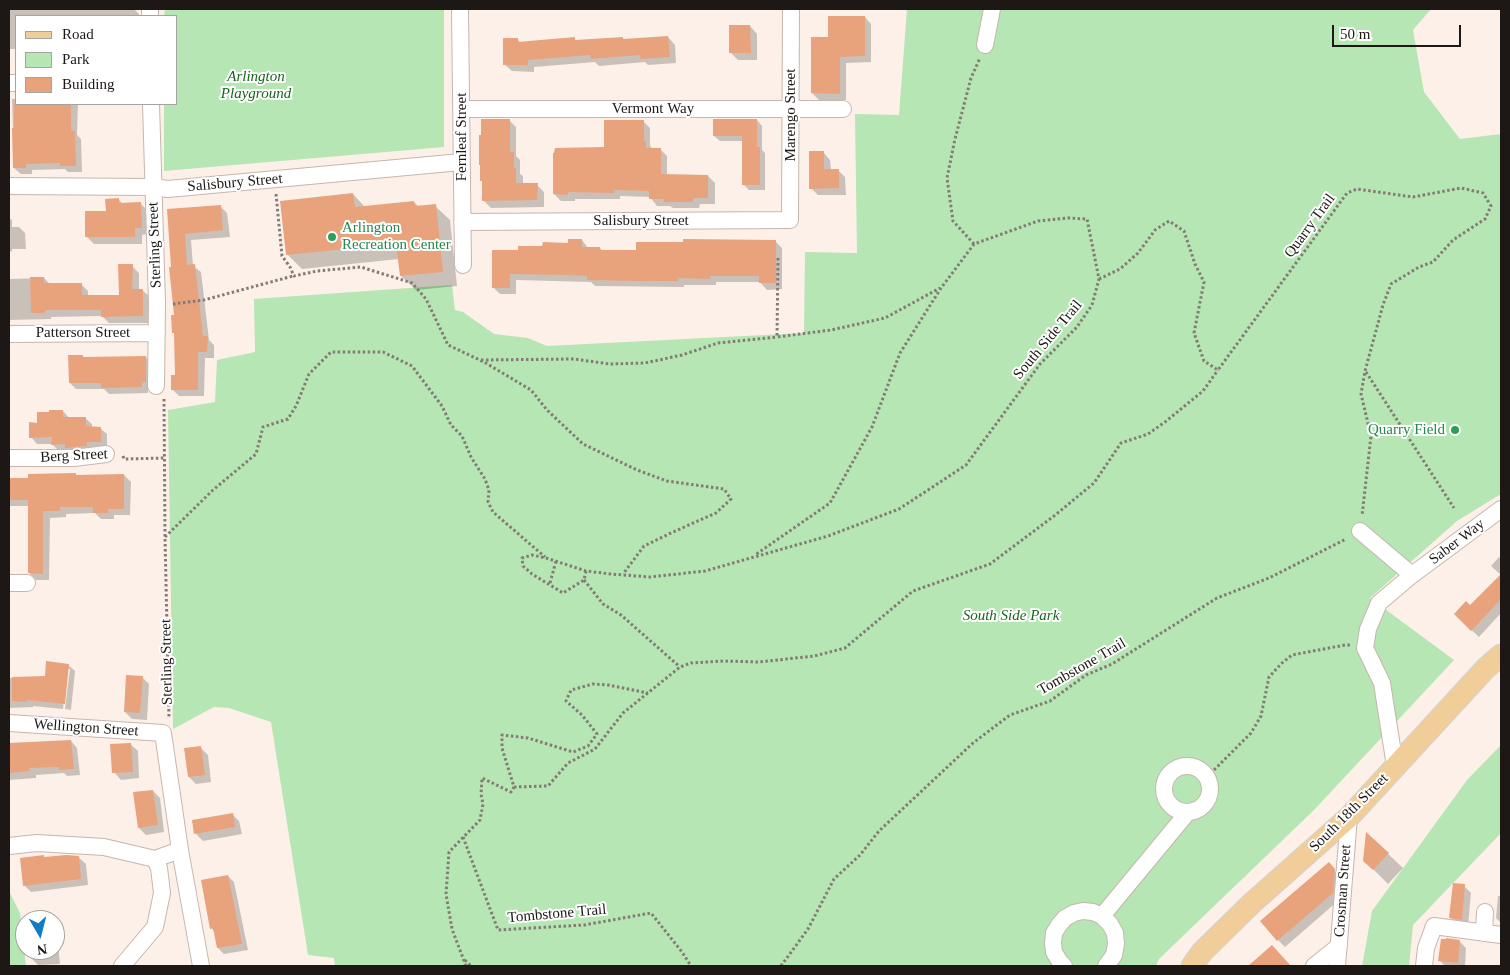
<!DOCTYPE html>
<style>
body{margin:0}
#map{position:relative;width:1510px;height:975px;overflow:hidden;background:#fdf0e9;font-family:Georgia,serif}
canvas{display:block}
.frame{position:absolute;inset:0;border:10px solid #1d1815;pointer-events:none}
.legend{position:absolute;left:15px;top:15px;width:162px;height:90px;box-sizing:border-box;background:#fff;border:1px solid #a5a3a1;margin:0;padding:6px 9px;list-style:none;font-size:15px;color:#1d1815}
.legend li{display:flex;align-items:center;gap:10px;height:25px}
.legend b{width:25px;border:1px solid #a5a3a1}
.north{position:absolute;left:15px;top:910px;width:50px;height:50px;box-sizing:border-box;background:#fff;border:1px solid #a5a3a1;border-radius:50%;rotate:172deg;font-size:14px;font-weight:700;line-height:20px;text-align:center;color:#1d1815}
.north::after{content:'';display:block;margin:auto;width:18px;height:22px;background:#137cc7;clip-path:polygon(50% 0,100% 100%,50% 72%,0 100%)}
.scale{position:absolute;left:1332px;top:25px;width:129px;height:22px;box-sizing:border-box;border:2px solid #1d1815;border-top:0;padding-left:6px;font-size:15px;line-height:18px;white-space:nowrap;color:#1d1815;-webkit-text-stroke:4px #fff;paint-order:stroke}
</style>
<div id="map">
<canvas width="1510" height="975"></canvas>
<div class="frame"></div>
<ul class="legend">
<li><b style="height:6px;background:#f1ce99"></b>Road</li>
<li><b style="height:14px;background:#b5e6b3"></b>Park</li>
<li><b style="height:14px;background:#e8a27c"></b>Building</li>
</ul>
<div class="north">N</div>
<div class="scale">50 m</div>
</div>
<script>
const ctx = document.querySelector('canvas').getContext('2d');
ctx.lineJoin = 'round';
function fill(path, color) {
  ctx.fillStyle = color;
  ctx.fill(path, 'evenodd');
}
function toPath(rows) {
  const path = new Path2D();
  for (const r of rows) {
    if (r.length === 3) {
      path.moveTo(r[0] + r[2], r[1]);
      path.arc(r[0], r[1], r[2], 0, 2 * Math.PI);
      continue;
    }
    path.moveTo(r[0], r[1]);
    for (let i = 2; i < r.length; i += 2) path.lineTo(r[i], r[i + 1]);
  }
  return path;
}
function trace(path, color, width, dash) {
  ctx.strokeStyle = color;
  ctx.lineWidth = width;
  ctx.lineCap = dash ? 'butt' : 'round';
  ctx.setLineDash(dash || []);
  ctx.stroke(path);
}
function write(font, color, halo, rows, align = 'center') {
  ctx.font = font + ' Georgia,serif';
  ctx.lineWidth = 4;
  ctx.setLineDash([]);
  ctx.textBaseline = 'middle';
  ctx.strokeStyle = halo;
  ctx.fillStyle = color;
  for (const [text, x, y, turn = 0] of rows) {
    ctx.save();
    ctx.translate(x, y);
    ctx.rotate((+turn || 0) * Math.PI / 180);
    ctx.textAlign = isNaN(turn) ? turn : align;
    if (halo) ctx.strokeText(text, 0, 0);
    ctx.fillText(text, 0, 0);
    ctx.restore();
  }
}
fill(toPath([
 [165,9,444,9,444,147,164,171,164,104,176,104,176,16,164,16],
 [907,9,1431,9,1413,30,1424,92,1460,139,1501,134,1501,494,1457,521,1370,598,1454,660,1314,810,1159,959,1156,966,335,966,334,958,308,955,271,722,229,708,214,707,173,729,168,410,215,402,217,360,255,352,254,299,452,285,455,310,463,312,494,334,528,338,547,346,804,333,805,252,857,253,855,114,899,115],
 [1501,745,1501,833,1413,925,1409,966,1362,966,1372,911,1467,780],
 [9,891,20,913,26,966,9,966]
]), '#b5e6b3');
fill(toPath([
 [9,9,134,9,139,14,139,16,16,16,16,49,9,49],
 [865,17,871,24,871,62,846,63,846,100,819,100,812,93,830,39],
 [750,26,757,34,757,60,738,60,731,53],
 [668,37,675,45,676,63,648,65,645,62,599,66,595,62,534,67,534,72,512,71,504,64,517,39,521,43,574,39,577,41,623,38,625,41],
 [12,99,16,99,16,104,78,104,77,135,81,139,82,172,68,172,65,169,32,170,32,174,21,174,14,168],
 [509,120,516,127,516,156,520,160,520,174,523,176,523,185,537,185,544,192,544,207,491,208,483,200],
 [757,120,762,126,762,150,765,153,765,190,749,190,744,185,744,141,720,141,714,136],
 [643,121,650,128,650,146,653,149,660,149,667,156,667,175,708,176,715,183,715,204,700,204,699,208,673,208,670,206,657,206,650,197,620,196,620,199,575,199,575,201,561,201,554,194,606,148],
 [823,152,830,160,831,170,838,170,845,177,846,195,818,195,811,188],
 [353,194,365,207,414,202,419,207,435,206,450,220,457,286,416,290,401,276,399,259,302,269,287,254],
 [119,200,123,204,141,204,148,211,148,234,142,235,142,244,94,244,87,237],
 [220,206,227,213,230,237,191,240,193,266,201,272,209,340,214,345,214,358,205,358,204,396,179,396,172,389,176,376,175,316,168,210],
 [9,218,12,220,12,227,19,227,25,233,26,249,12,249,12,251,9,252],
 [582,240,588,248,600,248,603,251,637,251,775,241,782,248,782,289,767,290,760,282,716,282,716,285,684,285,684,287,595,286,591,282,516,280,516,294,500,294,493,287,519,251,570,244],
 [132,266,139,273,139,290,142,290,150,297,150,323,109,323,102,316,51,317,51,319,9,320,9,279,44,278,50,284,81,284,88,291,88,297,120,297],
 [82,356,85,359,146,357,152,364,152,388,148,388,148,393,109,394,104,389,76,389,70,383],
 [63,411,69,418,85,418,92,424,92,428,100,428,107,434,107,448,93,453,59,451,52,444,37,444,31,437,38,424],
 [46,475,124,475,131,482,130,515,114,515,114,519,101,519,95,513,66,514,66,517,50,518,49,580,36,580,29,573,29,506,9,506,9,479,29,479],
 [1499,557,1501,559,1501,575,1491,566],
 [1501,575,1501,613,1479,637,1462,621,1470,606],
 [68,665,75,671,71,710,65,709,70,669,67,669,63,709,33,706,33,707,9,708,9,678,46,677],
 [142,677,149,684,147,720,132,719,125,712],
 [71,741,77,748,80,775,67,776,64,773,36,775,36,778,9,780,9,745],
 [130,744,138,751,139,778,121,780,114,772],
 [201,748,208,755,211,782,196,784,189,777],
 [153,791,160,798,164,832,146,835,139,828],
 [232,814,239,821,242,834,203,841,196,834],
 [1367,834,1403,868,1388,884,1365,861],
 [78,857,86,864,88,885,31,892,24,885,45,858],
 [1329,864,1341,878,1339,900,1285,947,1278,940],
 [228,876,234,882,248,950,224,954,218,948,215,932,211,928],
 [1464,886,1471,893,1468,926,1457,925,1450,917],
 [1498,896,1501,896,1501,923,1496,918],
 [55,917,63,924,64,944,58,944,60,964,38,965,31,958,30,950,55,950,55,920,27,920],
 [1459,941,1466,948,1465,966,1445,966,1440,961]
]), '#0003');
fill(toPath([
 [828,16,865,16,865,56,840,57,840,94,811,93,811,37,828,37],
 [729,25,750,25,751,53,729,53],
 [668,36,670,57,640,59,640,55,591,59,590,55,528,60,528,65,503,65,503,38,518,38,518,42,575,37,575,40,623,37,623,39],
 [14,104,71,104,71,131,75,131,76,166,60,166,60,163,26,164,26,168,13,168,12,128,14,128],
 [481,119,510,119,510,152,514,152,514,168,516,168,516,183,538,183,537,200,482,201,482,181,480,181,480,165,479,165,479,135,481,135],
 [713,119,757,119,757,147,760,147,760,185,742,185,742,136,713,136],
 [604,120,644,120,644,141,646,141,646,148,661,148,661,174,708,175,708,198,693,198,693,202,664,202,664,199,649,199,649,191,614,190,614,193,568,192,568,195,553,194,553,153,554,153,555,148,604,147],
 [809,151,824,151,824,169,839,169,839,188,809,189],
 [353,193,355,207,414,201,415,206,436,204,443,272,400,276,396,244,286,255,280,201],
 [119,198,119,203,141,202,142,228,135,228,135,237,85,237,85,211,106,211,105,199],
 [221,205,223,230,185,234,187,265,195,264,203,336,208,336,207,352,198,352,198,390,171,390,171,375,175,375,174,333,172,333,171,315,174,315,169,267,171,267,167,209],
 [568,239,582,239,582,247,600,247,600,250,636,250,636,242,683,242,683,239,776,240,776,283,759,283,759,276,710,276,710,279,678,278,678,281,636,281,587,280,587,276,569,275,510,274,510,288,492,288,492,250,518,250,518,246,542,246,543,242,568,243],
 [118,264,133,264,132,289,143,289,143,316,101,317,101,310,45,310,45,313,31,313,30,277,44,277,44,283,82,283,82,295,119,295],
 [68,355,83,355,83,357,146,356,146,382,142,382,142,387,101,388,101,383,69,383],
 [49,410,63,410,63,417,86,417,86,426,101,427,101,442,87,442,87,446,65,448,65,444,51,445,52,437,29,438,29,422,37,423,37,412,49,412],
 [76,473,76,475,124,474,124,509,108,509,108,513,93,513,93,507,60,507,60,511,43,511,43,574,28,573,28,500,9,500,9,478,28,478,28,474],
 [1501,574,1501,599,1471,631,1454,614,1466,601,1470,605],
 [46,661,69,664,65,704,27,700,27,702,12,701,12,677,45,676],
 [126,675,143,676,140,713,124,712],
 [71,740,74,769,59,770,59,767,29,768,30,771,9,773,9,743],
 [131,743,133,772,112,773,110,744],
 [201,746,205,775,188,777,184,748],
 [153,790,158,825,138,828,133,792],
 [233,813,235,827,194,834,192,820],
 [1366,832,1389,853,1373,870,1363,861],
 [44,855,44,857,67,855,79,856,81,879,23,886,20,858],
 [1329,862,1335,869,1333,893,1277,941,1260,921],
 [228,875,242,944,217,948,213,928,210,929,201,880],
 [1453,883,1465,884,1462,920,1449,918],
 [1446,938,1460,940,1458,963,1438,961,1441,939,1446,939],
 [1272,945,1291,966,1248,966]
]), '#e8a27c');
const minor = toPath([
 [460,9,463,265],
 [150,16,150,9],
 [985,45,992,9],
 [9,83,16,83],
 [151,104,157,303,156,386],
 [462,109,843,109],
 [9,186,153,187,168,189,461,162],
 [462,222,790,220,791,9],
 [9,334,157,333],
 [9,458,74,458,106,454],
 [1360,531,1412,575],
 [9,583,27,583],
 [9,723,163,733,180,850,201,966],
 [1395,766,1382,683,1365,648,1368,629,1379,603,1412,575,1501,509],
 [1187,789,23],
 [9,846,37,843,104,847,155,859,180,850],
 [1102,916,1188,812],
 [1484,933,1485,912],
 [122,966,155,927,162,893,159,868,155,859],
 [1064,966,1060,962,1054,952,1053,943,1054,933,1059,925,1065,918,1074,913,1083,911,1093,912,1102,916,1110,924,1115,933,1116,944,1114,955,1106,966],
 [1314,966,1339,946],
 [1337,966,1349,817],
 [1424,966,1426,948,1434,926,1501,935]
]);
const major = toPath([
 [1192,966,1202,952,1252,903,1349,817,1486,668,1501,655]
]);
trace(minor, '#c6b6ae', 18);
trace(major, '#d2d1d0', 23);
trace(toPath([
 [276,194,282,256,290,267,294,276,317,271,361,267,412,283,426,299,448,345,484,362,531,390,547,410,583,444,637,470,667,481,724,489,731,499,716,513,673,532,644,546,623,574],
 [974,244,953,221,947,178,955,139,971,78,980,58],
 [778,258,777,337,831,330,885,318,940,288],
 [1099,279,1120,269,1138,253,1155,230,1169,221,1184,231,1195,264,1204,282,1194,333,1204,361,1218,370,1347,193,1357,189,1413,197,1461,188,1483,193,1491,206,1485,219,1453,240,1433,262,1419,267,1391,284,1383,305,1365,371,1361,394,1371,436,1362,516],
 [173,304,204,300,293,276],
 [481,360,574,359,610,364,645,363,682,355,718,343,777,337],
 [1366,372,1454,508],
 [164,399,165,537,169,718],
 [123,456,124,459,164,458],
 [165,537,213,490,256,454,263,427,288,419,296,406,309,374,331,352,383,352,412,366,442,406,451,425,462,436,471,457,485,479,489,490,488,502,493,512,545,557],
 [586,571,584,580,563,593,532,574,523,566,522,558,532,555,546,558,586,571,611,574,650,577,705,571,828,536,899,509,966,465,1040,364,1077,327,1092,305,1099,279,1087,219,1068,218,1038,221,974,244,941,288,900,353,872,427,830,503,755,555],
 [584,580,603,604,621,615,680,667],
 [550,583,556,561],
 [1207,777,1251,733,1261,716,1269,677,1282,663,1292,655,1345,645,1350,645],
 [514,787,548,786,568,763,595,749,623,713,680,667,691,663,723,661,759,662,814,656,845,648,913,591,990,564,1054,516,1094,483,1121,443,1148,434,1165,422,1203,391,1218,370],
 [463,837,498,930,584,925,651,913,682,952,691,966],
 [465,960,471,966],
 [466,966,452,929,446,894,449,852,480,820,483,804,481,794,482,778,511,792,514,787,502,748,502,735,528,738,573,752,588,746,597,734,582,715,566,701,571,690,593,684,608,685,648,693],
 [781,966,808,929,834,879,860,855,879,831,973,743,1010,715,1050,701,1086,675,1112,664,1217,598,1269,578,1346,539]
]), '#847b76', 3, [2.5, 2.5]);
trace(minor, '#fff', 16);
trace(major, '#f1ce99', 21);
for (const [x, y, r, color] of [
 [332,237,5,"#2e9e5b"],
 [1455,430,5,"#2e9e5b"]
]) {
  const dot = new Path2D();
  dot.arc(x, y, r, 0, 2 * Math.PI);
  ctx.fillStyle = color;
  ctx.fill(dot);
  trace(dot, '#fff', 2);
}
write('italic 15px', '#19651c', '#fff', [
 ["Arlington",256,77],
 ["Playground",256,94],
 ["South Side Park",1011,616]
]);
write('15px', '#1d1815', '#fff', [
 ["Vermont Way",653,109],
 ["Marengo Street",791,115,-90],
 ["Fernleaf Street",462,137,-90],
 ["Salisbury Street",235,183,-5],
 ["Salisbury Street",641,221],
 ["Quarry Trail",1310,226,-54],
 ["Sterling Street",155,245,-92],
 ["Patterson Street",83,333],
 ["South Side Trail",1048,340,-50],
 ["Berg Street",74,456,-3],
 ["Saber Way",1457,542,-37],
 ["Sterling Street",167,662,-91],
 ["Tombstone Trail",1082,667,-30],
 ["Wellington Street",86,728,4],
 ["South 18th Street",1349,813,-45],
 ["Crosman Street",1343,891,-86],
 ["Tombstone Trail",557,914,-5]
]);
write('15px', '#27864d', '#fff', [
 ["Arlington",342,228],
 ["Recreation Center",342,245],
 ["Quarry Field",1445,430,"right"]
], 'left');
</script>
